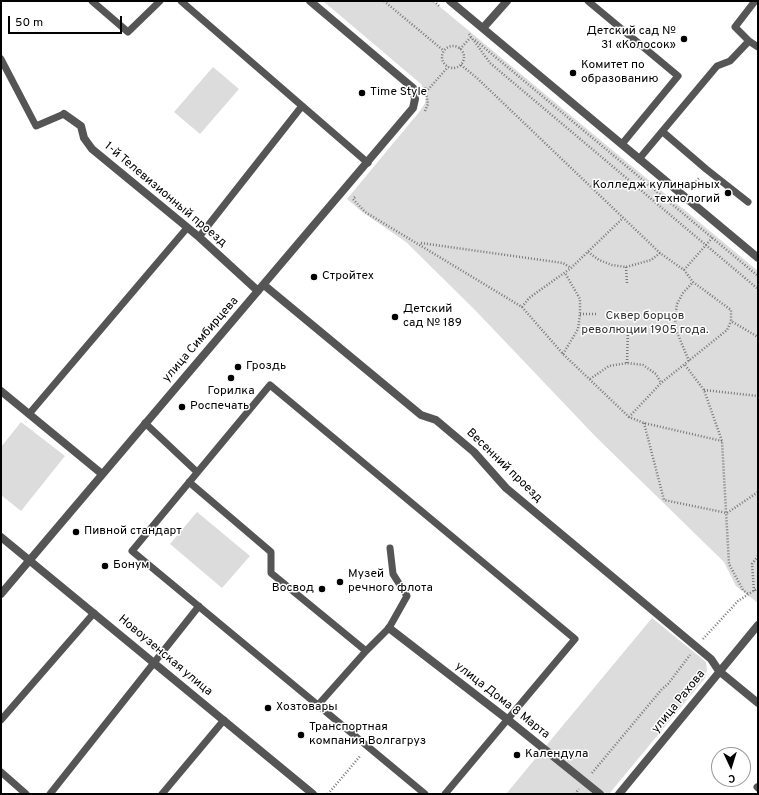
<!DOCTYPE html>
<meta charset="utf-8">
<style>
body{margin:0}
#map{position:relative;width:759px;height:795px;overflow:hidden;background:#fff;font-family:Overpass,sans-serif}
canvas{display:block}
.frame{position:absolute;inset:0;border:2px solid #000;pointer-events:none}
.north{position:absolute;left:711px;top:747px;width:40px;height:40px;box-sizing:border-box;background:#fff;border:1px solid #999;border-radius:50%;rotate:176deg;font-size:11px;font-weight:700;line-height:16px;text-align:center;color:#000}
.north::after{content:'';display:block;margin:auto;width:14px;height:18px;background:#000;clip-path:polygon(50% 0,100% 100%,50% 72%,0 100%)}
.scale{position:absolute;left:8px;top:16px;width:114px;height:18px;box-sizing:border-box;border:2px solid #000;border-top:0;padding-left:5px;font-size:12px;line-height:14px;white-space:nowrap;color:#000;-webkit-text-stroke:3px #fff;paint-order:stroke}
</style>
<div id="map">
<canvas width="759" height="795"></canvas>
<div class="frame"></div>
<div class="north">С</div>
<div class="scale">50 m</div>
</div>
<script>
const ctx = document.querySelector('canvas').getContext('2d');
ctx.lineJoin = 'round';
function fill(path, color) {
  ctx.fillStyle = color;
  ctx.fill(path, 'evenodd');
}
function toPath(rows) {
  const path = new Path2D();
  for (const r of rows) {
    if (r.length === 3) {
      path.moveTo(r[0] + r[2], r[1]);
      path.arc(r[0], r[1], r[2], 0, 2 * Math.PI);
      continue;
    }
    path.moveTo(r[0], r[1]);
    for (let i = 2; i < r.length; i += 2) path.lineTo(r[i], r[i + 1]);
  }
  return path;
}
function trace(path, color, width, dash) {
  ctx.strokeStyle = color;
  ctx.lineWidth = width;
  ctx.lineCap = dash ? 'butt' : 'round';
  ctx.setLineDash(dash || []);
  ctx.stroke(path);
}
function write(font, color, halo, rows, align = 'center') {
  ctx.font = font + ' Overpass,sans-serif';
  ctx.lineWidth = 3;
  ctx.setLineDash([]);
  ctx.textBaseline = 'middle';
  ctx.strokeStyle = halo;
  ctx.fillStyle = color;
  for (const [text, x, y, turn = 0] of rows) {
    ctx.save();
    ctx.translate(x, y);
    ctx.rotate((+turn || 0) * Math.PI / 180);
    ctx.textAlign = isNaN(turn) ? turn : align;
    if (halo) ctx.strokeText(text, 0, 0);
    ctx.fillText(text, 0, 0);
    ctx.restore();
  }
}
fill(toPath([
 [323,1,433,1,758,271,758,603,736,586,724,562,596,437,475,310,406,242,361,211,347,199,420,111,425,103,426,95,421,84],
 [213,67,239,89,200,134,174,112],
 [21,422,65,456,21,511,1,495,1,447],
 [197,512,250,556,222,588,170,544],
 [652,618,706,662,707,670,705,678,609,794,506,794]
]), '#dcdcdc');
trace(toPath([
 [384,1,444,51],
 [434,1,439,6],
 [469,34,490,63,758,289],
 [475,40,758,276],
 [453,57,11],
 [460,49,471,37],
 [461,65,477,78,660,253,684,270,693,282,731,310,731,321,758,337],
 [426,92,448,67],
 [425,111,428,104,425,87],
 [690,188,700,177],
 [355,197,353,199,365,212,522,307,563,354,629,417,644,423,722,441],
 [421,243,563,263,571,268],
 [588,252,599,260,612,265,626,267,651,260,660,253],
 [626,267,627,284],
 [684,270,713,237],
 [522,307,529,298,571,268,623,218],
 [580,314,596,314],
 [659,317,675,318],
 [563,354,578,329,580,314,580,299,565,273],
 [689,361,676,330,675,318,677,304,683,293,693,282],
 [627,363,628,329],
 [685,365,704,390,722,441,729,564,743,590,748,594],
 [590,379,609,366,627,363,643,365,656,374,661,383],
 [704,390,758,396],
 [629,417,661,383,727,330,731,321],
 [644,423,664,500,727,513,758,492],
 [754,591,752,564,758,556],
 [703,639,738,601,758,588],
 [592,773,662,689,668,684,690,655],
 [328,794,361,755],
 [575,794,579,789]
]), '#777', 2.5, [1, 2]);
trace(toPath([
 [92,1,128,32,160,1],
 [181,1,368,163],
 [588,1,678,76,622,144],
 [749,41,758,47],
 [1,59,36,126,64,114],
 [663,132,706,169,748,202],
 [639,159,717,66,730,61,749,41,735,27,755,1],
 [199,237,302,106],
 [29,414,187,228],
 [145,423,197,472],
 [189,482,271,552,271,573,366,651],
 [318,705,366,651,389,628,407,596,393,574,390,548],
 [1,720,94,613],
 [1,772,26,794],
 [757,787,758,788],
 [50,794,199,606],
 [162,794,224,720],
 [425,794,132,551,270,385,575,639,445,794]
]), '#555', 7);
trace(toPath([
 [450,1,758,258],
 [483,28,507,1],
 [64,114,81,126,84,138,92,149,199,237,258,291],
 [264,285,421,415,436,420,474,452,506,488,711,659,719,671,758,703],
 [1,391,102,474],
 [1,537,313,794],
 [1,594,413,108,415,99,413,88,310,1],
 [389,628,507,719,600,794],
 [619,794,758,625]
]), '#555', 8);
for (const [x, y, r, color] of [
 [684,39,4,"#000"],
 [573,73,4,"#000"],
 [362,93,4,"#000"],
 [728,193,4,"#000"],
 [314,277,4,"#000"],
 [395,317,4,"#000"],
 [238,367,4,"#000"],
 [231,378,4,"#000"],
 [182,407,4,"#000"],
 [76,532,4,"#000"],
 [105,566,4,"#000"],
 [340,582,4,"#000"],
 [322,589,4,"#000"],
 [268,708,4,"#000"],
 [301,735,4,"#000"],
 [517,755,4,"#000"]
]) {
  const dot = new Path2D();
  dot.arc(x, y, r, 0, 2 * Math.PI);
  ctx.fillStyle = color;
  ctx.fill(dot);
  trace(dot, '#fff', 1.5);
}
write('12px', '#000', '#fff', [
 ["Детский сад №",676,32,"right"],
 ["31 «Колосок»",676,46,"right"],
 ["Комитет по",581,66],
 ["образованию",581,80],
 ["Time Style",370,93],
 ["Колледж кулинарных",720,186,"right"],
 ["технологий",720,200,"right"],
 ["Стройтех",322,277],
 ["Детский",403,310],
 ["сад № 189",403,324],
 ["Гроздь",246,367],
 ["Горилка",231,392,"center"],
 ["Роспечать",190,407],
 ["Пивной стандарт",84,532],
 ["Бонум",113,566],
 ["Музей",348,575],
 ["речного флота",348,589],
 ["Восвод",314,589,"right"],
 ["Хозтовары",276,708],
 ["Транспортная",309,728],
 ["компания Волгагруз",309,742],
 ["Календула",525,755]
], 'left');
write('12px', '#000', '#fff', [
 ["1-й Телевизионный проезд",165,195,40],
 ["улица Симбирцева",201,340,-49],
 ["Весенний проезд",504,466,44],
 ["Новоузенская улица",165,656,40],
 ["улица Дома 8 Марта",502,701,38],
 ["улица Рахова",679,702,-51]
]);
write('12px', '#333', '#fff', [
 ["Сквер борцов",645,317],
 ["революции 1905 года.",645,331]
]);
</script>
